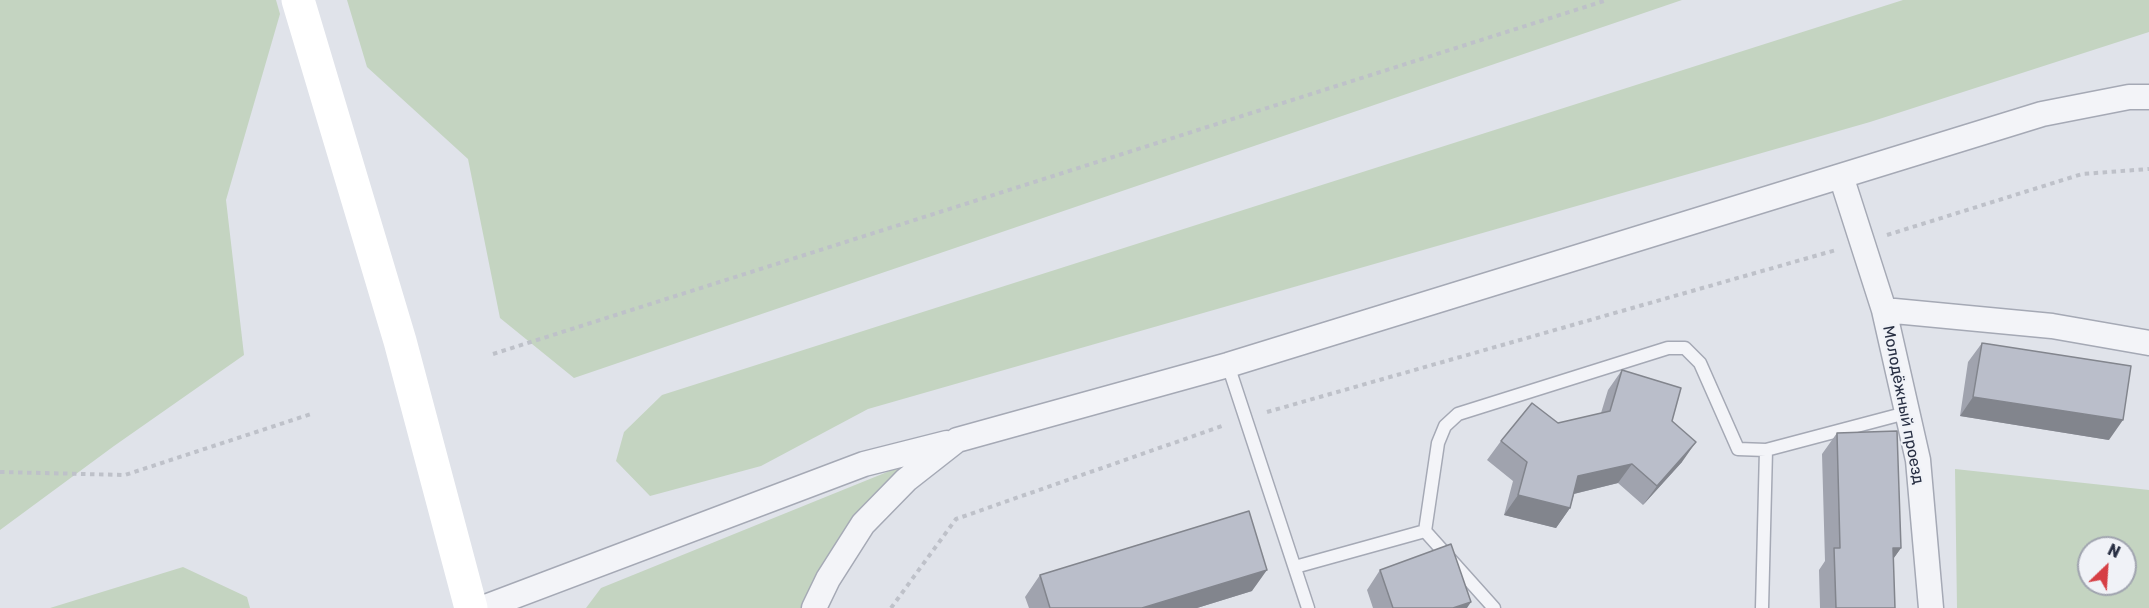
<!DOCTYPE html>
<meta charset="utf-8">
<style>
body{margin:0}
#map{position:relative;width:2149px;height:608px;overflow:hidden;background:#e0e3ea;font-family:Rubik,sans-serif}
canvas{display:block}
.north{position:absolute;left:2077px;top:536px;width:60px;height:60px;box-sizing:border-box;background:#f0f2f7;border:2px solid #a0a4af;border-radius:50%;rotate:25deg;font-size:16px;font-weight:700;line-height:24px;text-align:center;color:#282f43}
.north::after{content:'';display:block;margin:auto;width:21px;height:27px;background:#d63f45;clip-path:polygon(50% 0,100% 100%,50% 72%,0 100%)}
</style>
<div id="map">
<canvas width="2149" height="608"></canvas>
<div class="north">N</div>
</div>
<script>
const ctx = document.querySelector('canvas').getContext('2d');
ctx.lineJoin = 'round';
function fill(path, color) {
  ctx.fillStyle = color;
  ctx.fill(path, 'evenodd');
}
function toPath(rows) {
  const path = new Path2D();
  for (const r of rows) {
    path.moveTo(r[0], r[1]);
    for (let i = 2; i < r.length; i += 2) path.lineTo(r[i], r[i + 1]);
  }
  return path;
}
function trace(path, color, width, dash) {
  ctx.strokeStyle = color;
  ctx.lineWidth = width;
  ctx.lineCap = dash ? 'butt' : 'round';
  ctx.setLineDash(dash || []);
  ctx.stroke(path);
}
function write(font, color, halo, rows, align = 'center') {
  ctx.font = font + ' Rubik,sans-serif';
  ctx.lineWidth = 4.5;
  ctx.setLineDash([]);
  ctx.textBaseline = 'middle';
  ctx.strokeStyle = halo;
  ctx.fillStyle = color;
  for (const [text, x, y, turn = 0] of rows) {
    ctx.save();
    ctx.translate(x, y);
    ctx.rotate((+turn || 0) * Math.PI / 180);
    ctx.textAlign = isNaN(turn) ? turn : align;
    if (halo) ctx.strokeText(text, 0, 0);
    ctx.fillText(text, 0, 0);
    ctx.restore();
  }
}
fill(toPath([
 [0,0,276,0,280,14,226,200,244,355,114,446,0,530],
 [347,0,1682,0,574,378,500,318,468,159,367,67],
 [1903,0,2149,0,2149,32,1870,122,868,409,761,466,650,496,616,461,624,432,662,395],
 [897,468,906,480,814,608,586,608,601,588],
 [1955,469,2149,490,2149,608,1957,608],
 [2089,548,2125,548,2125,584,2089,584],
 [183,567,247,597,250,608,50,608]
]), '#c4d4c1');
const service = toPath([
 [1228,365,1308,608],
 [1425,531,1438,443,1445,426,1458,414,1668,348,1685,348,1700,363,1738,449,1766,450],
 [1295,567,1425,531,1494,608],
 [1762,608,1766,450,1906,413]
]);
const minor = toPath([
 [1841,176,1884,310,1918,460,1931,608],
 [1884,310,2052,326,2149,343],
 [483,608,864,464,947,443],
 [814,608,828,579,863,524,906,480,957,440,1228,365,2042,114,2129,97,2149,97]
]);
trace(service, '#a5a9b5', 15);
trace(minor, '#a5a9b5', 27);
trace(toPath([
 [1887,235,2082,174,2149,169],
 [493,354,1607,0],
 [1267,412,1836,250],
 [0,472,125,475,311,414],
 [891,608,956,519,1225,425]
]), '#bec1c9', 4, [4.5, 4.5]);
trace(service, '#f3f4f8', 12);
trace(minor, '#f3f4f8', 24);
trace(toPath([
 [298,0,400,341,471,608]
]), '#fff', 33);
fill(toPath([
 [1982,343,2109,440,1960,416,1968,362],
 [1622,370,1672,421,1682,462,1643,505,1618,483,1574,494,1570,508,1556,528,1504,515,1513,481,1487,460,1501,441,1558,423,1601,413,1608,390],
 [1837,433,1901,548,1893,559,1895,608,1820,608,1819,570,1825,561,1822,454],
 [1380,570,1467,608,1373,608,1367,590],
 [1040,575,1252,591,1197,608,1029,608,1025,597]
]), '#a0a3ae');
fill(toPath([
 [1973,397,2123,420,2109,440,1960,416],
 [1696,442,1682,462,1643,505,1657,486],
 [1632,464,1618,483,1565,496,1578,476],
 [1518,495,1570,508,1556,528,1504,515],
 [1893,548,1901,548,1886,569],
 [1267,570,1252,591,1197,608,1142,608],
 [1471,602,1467,608,1453,608]
]), '#82858d');
const building = toPath([
 [1982,343,2131,366,2123,420,1973,397,1982,343],
 [1622,370,1681,388,1672,421,1696,442,1657,486,1632,464,1578,476,1570,508,1518,495,1527,462,1501,441,1532,403,1558,423,1610,411,1622,370],
 [1897,431,1901,548,1893,548,1895,608,1836,608,1834,548,1840,548,1837,433,1897,431],
 [1249,511,1267,570,1142,608,1050,608,1040,575,1249,511],
 [1451,544,1471,602,1453,608,1393,608,1380,570,1451,544]
]);
fill(building, '#babeca');
trace(building, '#82858d', 1.5);
write('16px', '#282f43', '#f0f2f7', [
 ["Молодёжный проезд",1903,405,79]
]);
</script>
